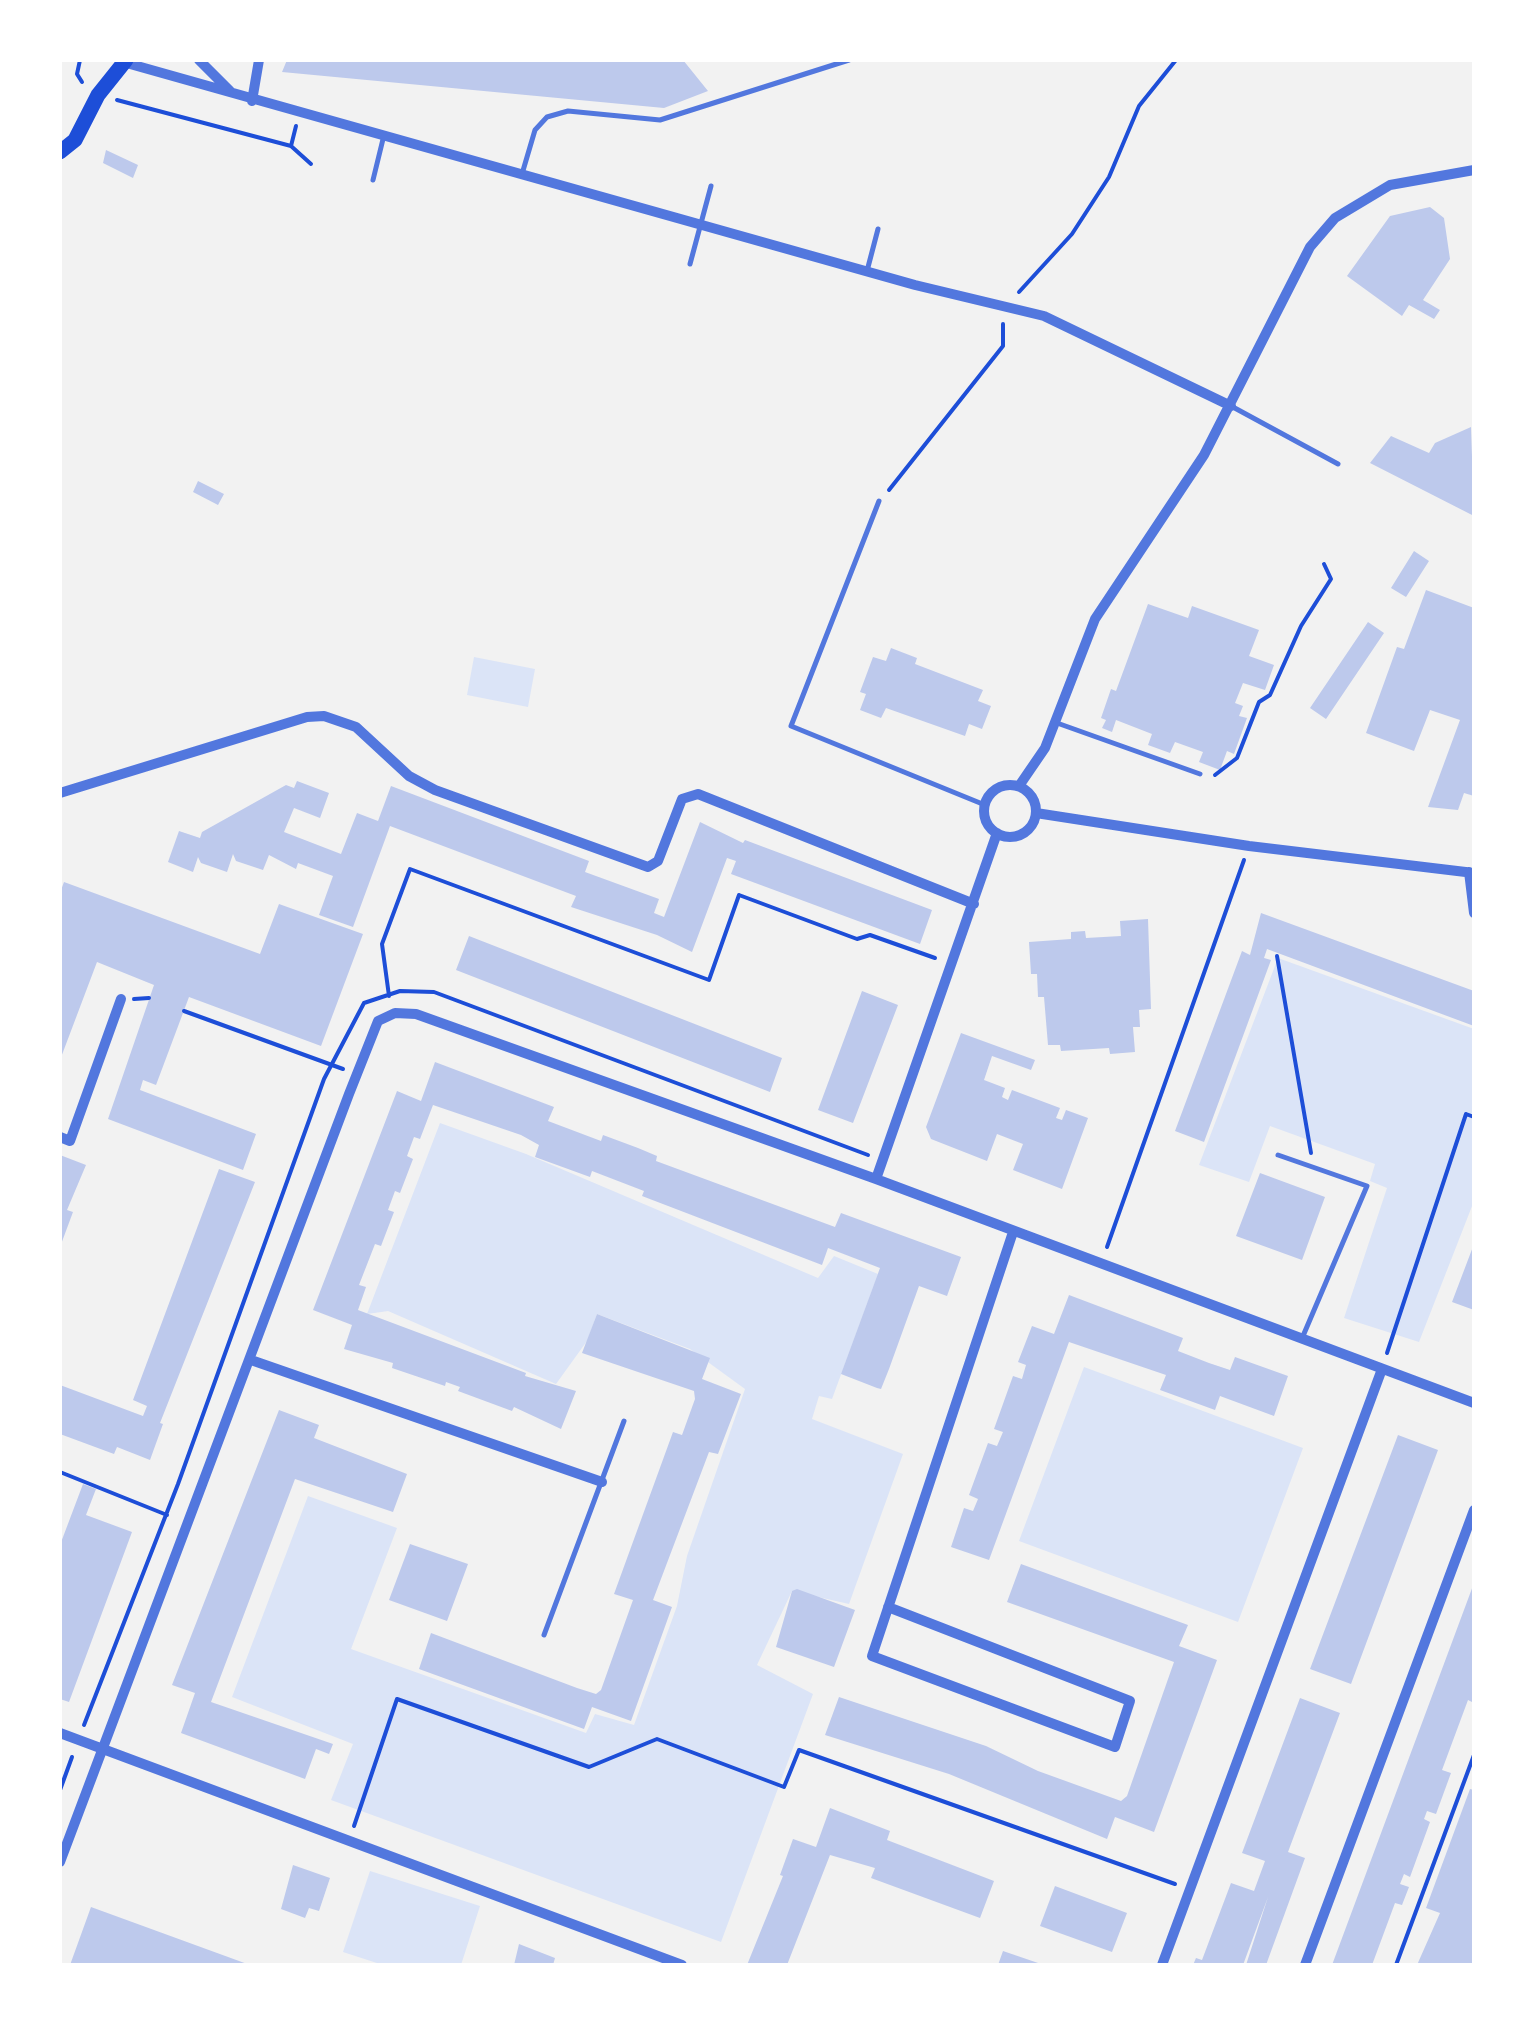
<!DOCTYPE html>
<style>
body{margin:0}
#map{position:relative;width:1534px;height:2025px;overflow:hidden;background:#f2f2f2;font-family:"Space Grotesk",sans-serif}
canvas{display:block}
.frame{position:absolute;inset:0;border:62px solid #fff;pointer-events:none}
</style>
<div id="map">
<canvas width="1534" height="2025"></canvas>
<div class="frame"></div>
</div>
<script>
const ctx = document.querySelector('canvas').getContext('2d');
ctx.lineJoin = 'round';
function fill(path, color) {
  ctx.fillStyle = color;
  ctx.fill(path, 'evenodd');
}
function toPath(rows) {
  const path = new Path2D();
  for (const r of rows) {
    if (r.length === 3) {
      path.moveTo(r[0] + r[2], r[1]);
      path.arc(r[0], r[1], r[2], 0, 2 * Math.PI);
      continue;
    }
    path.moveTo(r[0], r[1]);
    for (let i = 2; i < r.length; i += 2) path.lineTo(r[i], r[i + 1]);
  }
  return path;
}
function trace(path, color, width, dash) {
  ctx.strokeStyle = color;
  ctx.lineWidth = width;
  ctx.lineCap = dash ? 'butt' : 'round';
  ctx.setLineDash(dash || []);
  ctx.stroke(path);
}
fill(toPath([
 [474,657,535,669,528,707,467,695],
 [1278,958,1474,1029,1474,1201,1419,1342,1344,1318,1387,1188,1370,1181,1375,1164,1270,1126,1249,1182,1199,1165],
 [440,1123,526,1154,818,1278,834,1256,878,1274,832,1399,819,1396,812,1419,903,1454,849,1604,792,1591,757,1665,813,1694,721,1942,331,1800,353,1744,232,1697,308,1496,397,1528,351,1649,586,1733,595,1714,634,1725,677,1606,687,1556,745,1389,690,1349,597,1314,587,1341,556,1384,388,1311,367,1314],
 [1084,1367,1303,1448,1238,1622,1019,1541],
 [370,1871,480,1906,461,1965,383,1965,343,1952]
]), '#dbe4f7');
fill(toPath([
 [287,60,683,60,708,91,664,108,282,72],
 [106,150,138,165,133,178,103,163],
 [1430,207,1444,218,1450,259,1423,300,1440,310,1434,319,1409,305,1402,316,1347,276,1390,216],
 [1471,427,1474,516,1370,463,1391,436,1429,453,1435,443],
 [198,481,224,494,218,505,193,492],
 [1414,551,1429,561,1406,597,1391,588],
 [1426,590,1474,608,1474,796,1464,793,1458,810,1428,807,1460,720,1430,710,1414,751,1366,733,1397,647,1404,649],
 [1148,604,1188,618,1192,606,1259,630,1249,656,1274,665,1265,690,1243,683,1235,703,1243,706,1239,716,1247,718,1234,754,1227,751,1220,770,1199,762,1203,752,1175,742,1170,753,1148,745,1152,734,1116,720,1112,732,1102,728,1106,720,1101,718,1111,689,1116,691],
 [1368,622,1384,633,1326,719,1310,708],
 [891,648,917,658,915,664,983,690,978,701,991,706,982,729,969,724,965,736,886,708,881,718,860,710,866,694,860,692,873,657,886,661],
 [297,781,329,793,320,818,294,808,284,832,341,854,357,813,378,821,391,786,589,861,585,872,659,899,654,913,664,917,700,822,743,843,745,840,932,910,920,944,731,874,736,861,727,858,692,952,657,935,571,907,576,896,390,826,353,927,319,915,333,876,298,863,296,869,269,855,263,870,236,861,233,854,227,872,201,863,198,857,193,872,168,862,179,831,200,838,202,832,286,785,294,788],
 [64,882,260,954,279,904,363,934,321,1046,189,997,156,1085,143,1080,140,1090,256,1134,243,1170,108,1119,154,985,97,962,60,1060,60,893],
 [1261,913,1474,991,1474,1026,1267,949,1264,958,1271,960,1204,1142,1175,1131,1242,951,1250,955],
 [1148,919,1151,1009,1139,1010,1140,1027,1133,1027,1135,1052,1110,1054,1109,1048,1061,1051,1060,1045,1048,1045,1044,997,1038,997,1037,974,1031,974,1029,942,1071,939,1071,932,1085,931,1086,938,1121,936,1120,921],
 [469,936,782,1058,770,1092,456,970],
 [862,991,898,1005,853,1123,818,1110],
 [961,1033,1035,1060,1031,1070,992,1056,984,1080,1005,1088,1002,1097,1008,1100,1012,1090,1060,1108,1056,1118,1062,1120,1066,1110,1088,1118,1062,1189,1013,1170,1023,1144,997,1134,987,1161,931,1139,926,1127],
 [435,1062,554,1107,548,1121,601,1141,603,1135,638,1148,657,1156,656,1161,835,1227,841,1213,961,1257,947,1296,919,1286,889,1369,881,1389,877,1388,841,1374,880,1268,828,1248,822,1265,642,1196,644,1191,592,1171,590,1177,535,1157,539,1145,521,1135,433,1105,420,1139,414,1137,407,1156,413,1159,400,1193,395,1191,388,1210,394,1212,381,1246,375,1244,359,1285,366,1287,358,1310,526,1373,525,1376,576,1391,561,1429,514,1407,512,1411,458,1391,460,1387,446,1382,445,1386,392,1368,393,1363,344,1349,352,1325,313,1310,397,1091,421,1101],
 [60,1155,86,1165,67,1210,73,1212,60,1247],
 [219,1169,255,1182,160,1423,163,1424,150,1460,117,1447,114,1454,60,1434,60,1385,143,1416,147,1406,133,1400],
 [1260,1173,1325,1197,1302,1260,1236,1236],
 [1474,1244,1474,1310,1452,1302],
 [1069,1295,1183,1338,1178,1351,1209,1363,1230,1370,1235,1357,1288,1376,1274,1416,1220,1396,1215,1410,1160,1390,1166,1375,1069,1342,989,1560,951,1547,964,1508,973,1511,978,1499,969,1495,988,1443,997,1446,1003,1432,994,1429,1013,1376,1022,1379,1026,1365,1018,1362,1032,1326,1054,1334],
 [597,1314,710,1358,702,1379,741,1394,718,1454,709,1452,653,1600,672,1607,631,1721,592,1707,584,1729,419,1669,431,1633,577,1688,596,1694,601,1690,633,1600,614,1594,673,1432,682,1435,695,1399,694,1391,582,1353],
 [279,1410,319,1425,314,1438,407,1474,393,1512,295,1479,211,1702,333,1744,329,1754,316,1749,305,1779,181,1733,195,1693,172,1685],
 [1398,1435,1438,1450,1351,1684,1310,1669],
 [83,1484,96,1489,86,1515,132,1532,69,1702,60,1699,60,1545],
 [410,1544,468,1564,447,1621,389,1600],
 [1021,1564,1188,1625,1179,1646,1217,1660,1154,1832,1115,1817,1107,1839,949,1774,825,1735,839,1697,986,1746,1038,1771,1121,1801,1127,1796,1174,1662,1007,1602],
 [1474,1583,1474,1703,1468,1700,1442,1770,1451,1773,1436,1814,1427,1811,1424,1819,1430,1822,1410,1877,1404,1874,1400,1884,1409,1887,1402,1905,1395,1903,1372,1965,1332,1965],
 [797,1589,855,1610,834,1667,776,1647,792,1591],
 [1300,1698,1340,1713,1288,1852,1305,1858,1266,1965,1246,1965,1268,1897,1243,1965,1193,1965,1196,1958,1202,1960,1231,1883,1254,1891,1265,1861,1242,1853],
 [1470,1789,1474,1790,1474,1965,1417,1965,1440,1913,1426,1908],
 [830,1808,890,1831,887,1840,994,1881,980,1918,871,1878,875,1868,830,1855,787,1965,747,1965,783,1876,780,1875,793,1839,816,1847],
 [293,1865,330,1878,319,1911,309,1908,305,1918,281,1909],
 [1055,1886,1127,1913,1112,1952,1040,1926],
 [91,1907,250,1965,70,1965],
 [519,1944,555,1958,553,1965,514,1965],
 [1003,1951,1041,1964,1040,1965,998,1965]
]), '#bdc9ec');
trace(toPath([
 [80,60,77,74,82,82],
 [117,100,291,146,296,126],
 [291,146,311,164],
 [1019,292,1072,234,1109,177,1139,106,1176,60],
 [889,490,1003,346,1003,324],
 [1215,775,1237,758,1259,702,1270,695,1301,626,1331,579,1324,564],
 [1277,956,1311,1153],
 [389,996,382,944,410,869,709,980,739,895,857,939,870,935,935,958],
 [134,999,149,998],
 [184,1011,343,1069],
 [1107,1247,1244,860],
 [1387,1353,1466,1114,1474,1117],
 [60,1472,167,1515],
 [84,1725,178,1484,324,1079,364,1003,400,991,434,992,868,1155],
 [60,1790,72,1757],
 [354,1826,397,1699,589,1767,657,1739,784,1787,799,1750,1175,1884],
 [1396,1965,1474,1755]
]), '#1d4ed8', 4);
trace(toPath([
 [522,174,535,130,547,117,568,111,660,120,849,60],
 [373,180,384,135],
 [690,264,711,186],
 [867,271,878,229],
 [1231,406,1338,464],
 [879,501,791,726,985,805],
 [1057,723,1200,774],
 [1278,1155,1367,1186,1303,1336],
 [544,1635,624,1421]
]), '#5277de', 5);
trace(toPath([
 [199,60,230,91],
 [123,62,915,285,1044,316,1231,406],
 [252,101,259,60],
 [1010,811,26],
 [1019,786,1045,748,1095,619,1204,455,1310,247,1335,218,1390,185,1474,170],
 [60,793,307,717,324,716,356,727,409,776,435,790,648,867,658,861,682,799,698,794,974,904],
 [1036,813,1249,846,1474,873],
 [1469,872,1474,913],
 [60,1137,70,1141,121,999],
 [876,1179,997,833],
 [251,1360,602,1482],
 [888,1607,1130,1701,1115,1747,872,1656,1013,1232],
 [60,1733,682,1965],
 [60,1862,349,1094,378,1021,395,1013,416,1014,876,1179,1474,1403],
 [1162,1965,1382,1369],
 [1305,1965,1474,1510]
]), '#5277de', 10);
trace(toPath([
 [60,152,75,140,98,95,126,60]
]), '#1d4ed8', 15);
</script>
